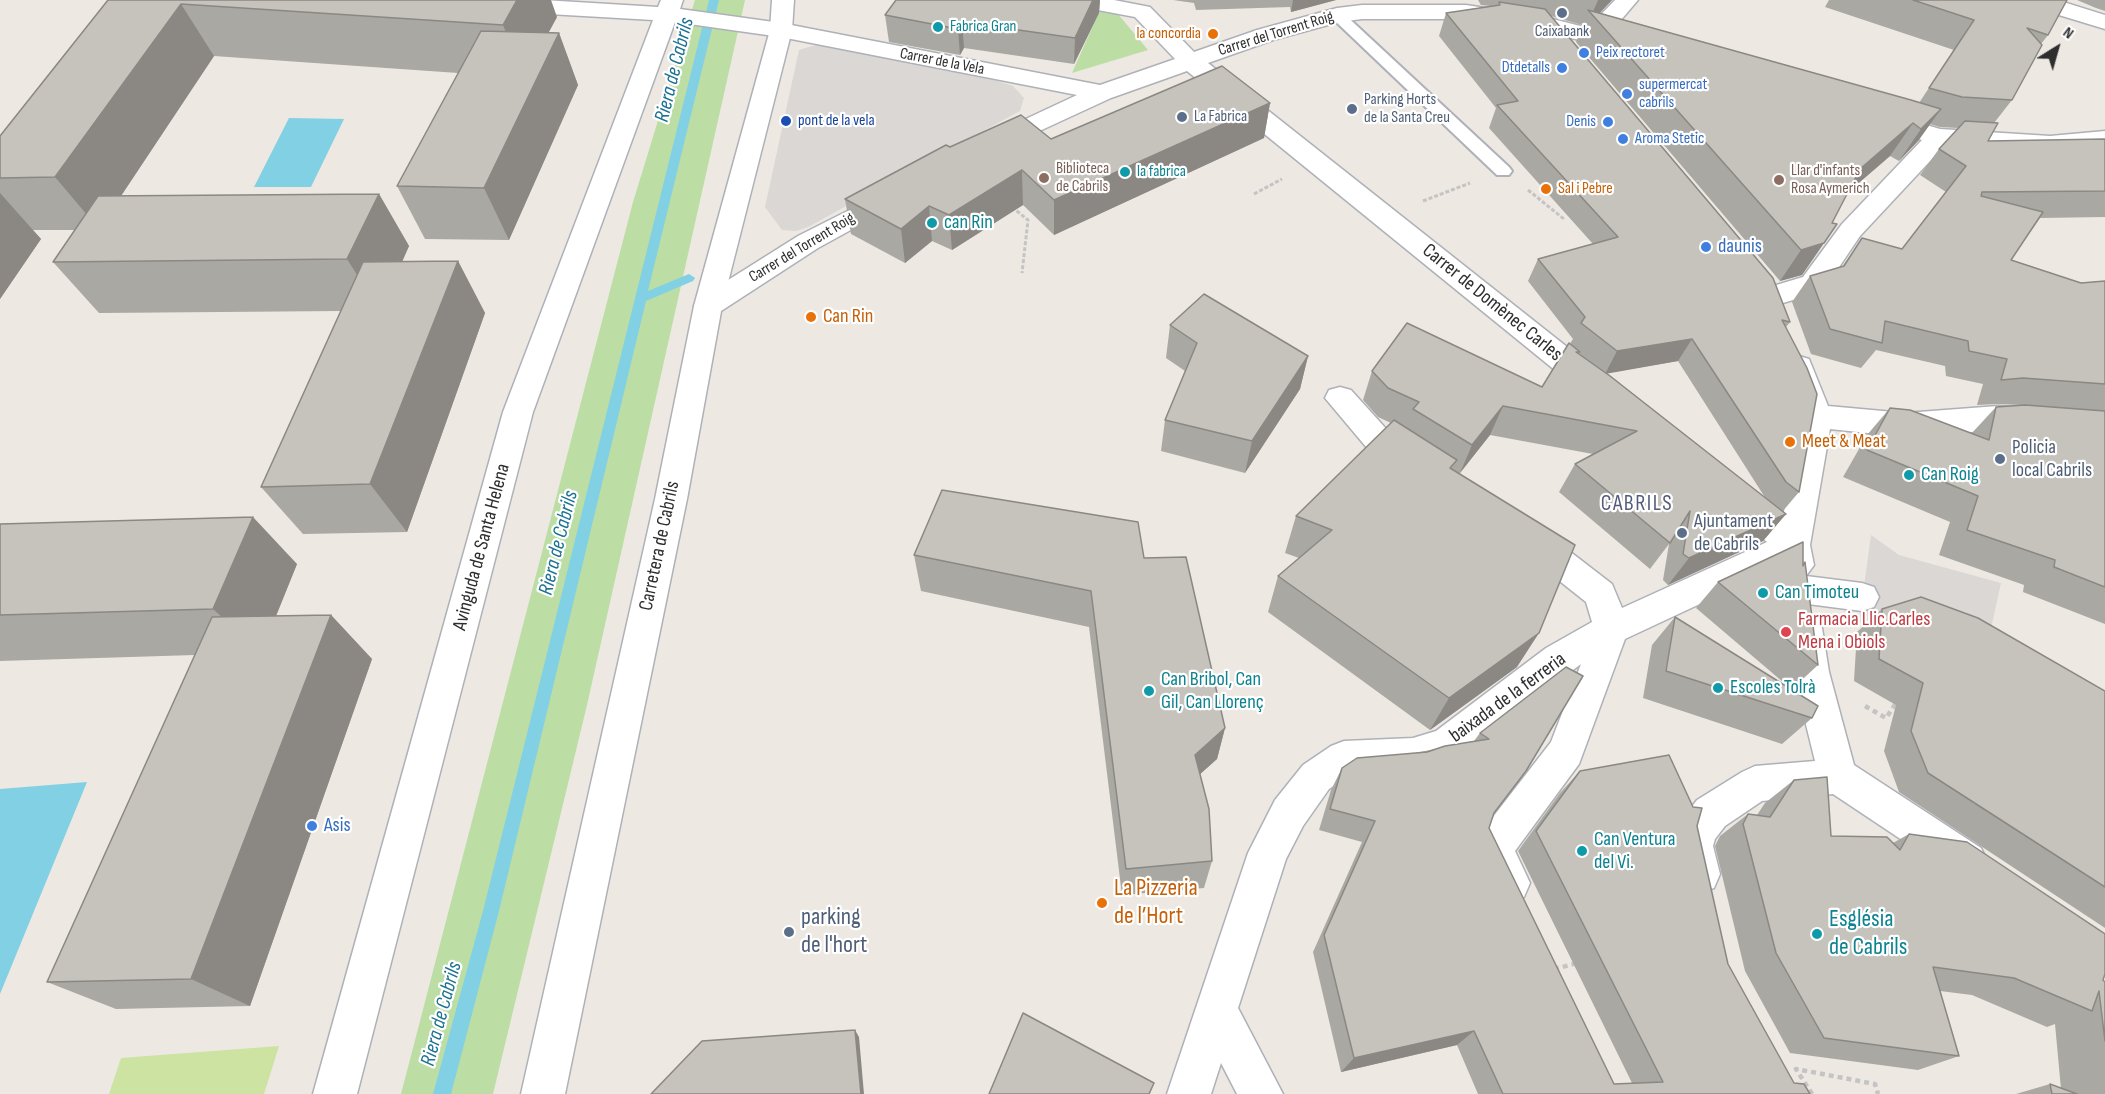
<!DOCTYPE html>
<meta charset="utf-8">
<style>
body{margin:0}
#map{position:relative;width:2105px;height:1094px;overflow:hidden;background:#ede8e2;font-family:"Sofia Sans Condensed",sans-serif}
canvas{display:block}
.north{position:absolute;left:2027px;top:18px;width:60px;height:60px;-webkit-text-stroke:4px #fff;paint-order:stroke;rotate:37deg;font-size:16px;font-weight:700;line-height:24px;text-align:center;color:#2e2e2e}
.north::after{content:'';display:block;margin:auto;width:21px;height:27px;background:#2e2e2e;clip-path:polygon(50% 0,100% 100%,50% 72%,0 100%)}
</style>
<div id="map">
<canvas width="2105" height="1094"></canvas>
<div class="north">N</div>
</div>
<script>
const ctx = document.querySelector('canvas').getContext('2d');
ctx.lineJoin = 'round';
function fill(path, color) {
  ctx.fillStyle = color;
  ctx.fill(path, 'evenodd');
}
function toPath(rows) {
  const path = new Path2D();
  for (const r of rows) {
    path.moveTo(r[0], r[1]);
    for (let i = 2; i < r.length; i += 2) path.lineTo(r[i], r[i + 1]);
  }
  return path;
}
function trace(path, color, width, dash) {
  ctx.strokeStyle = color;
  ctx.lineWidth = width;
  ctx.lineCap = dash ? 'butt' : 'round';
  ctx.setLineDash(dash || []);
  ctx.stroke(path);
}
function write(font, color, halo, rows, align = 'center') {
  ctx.font = font + ' "Sofia Sans Condensed",sans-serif';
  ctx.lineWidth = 4.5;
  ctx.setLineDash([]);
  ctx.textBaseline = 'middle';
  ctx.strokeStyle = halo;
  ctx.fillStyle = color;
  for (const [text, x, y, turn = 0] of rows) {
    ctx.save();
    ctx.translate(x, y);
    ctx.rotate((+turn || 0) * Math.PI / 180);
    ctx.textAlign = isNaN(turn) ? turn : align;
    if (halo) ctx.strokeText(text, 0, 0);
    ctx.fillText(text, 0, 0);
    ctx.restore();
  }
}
fill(toPath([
 [695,0,745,0,587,705,493,1094,401,1094,633,202],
 [1100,10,1118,14,1148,50,1072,73]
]), '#bcdea5');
fill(toPath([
 [279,1046,264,1094,109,1094,121,1058]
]), '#cce3a2');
fill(toPath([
 [819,44,997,81,1013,86,1024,98,1020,111,808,227,796,231,782,230,765,207,799,50],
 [1871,535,1899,555,2001,583,1986,652,1894,613,1859,623]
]), '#dad7d4');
fill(toPath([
 [289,118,344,119,311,187,254,187],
 [87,782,0,994,0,789]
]), '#81d0e3');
fill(toPath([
 [709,0,719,0,648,291,689,274,695,278,693,281,646,301,499,911,451,1094,433,1094,483,911,709,0]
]), '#81d0e3');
const lane = toPath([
 [1337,10,1342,12,1509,167,1512,171,1509,175,1497,175,1332,18,1329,15,1337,10]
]);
const street = toPath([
 [416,0,543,0,658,7,661,0,683,0,680,9,781,23,1100,85,1175,59,1135,17,1071,5,1068,0,1114,0,1150,7,1194,52,1257,30,1337,8,1362,5,1466,5,1545,17,1588,28,1615,0,1638,0,1609,34,1630,39,1634,44,1630,49,1622,51,1544,31,1466,19,1362,19,1339,22,1273,40,1208,63,1605,377,1609,385,1605,393,1594,396,1583,393,1187,71,1111,98,994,152,985,150,981,144,985,138,1077,95,781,37,675,22,533,412,357,1094,313,1094,503,412,653,20,427,7,419,5,416,0],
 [2023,0,2057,0,2105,15,2105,29,2026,5,2023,0],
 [1882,112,1940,129,2050,136,2105,131,2105,147,2050,152,1945,145,1860,236,1823,291,1773,306,1763,303,1759,296,1763,289,1803,277,1842,224,1922,140,1873,125,1870,120,1873,115,1882,112],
 [889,190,898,192,902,198,898,204,818,248,718,313,708,316,698,313,694,306,698,299,798,236,889,190],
 [1799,356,1809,359,1828,406,1905,413,1998,406,2105,414,2105,438,1998,430,1905,437,1830,429,1810,545,1814,565,1806,576,1862,583,1874,587,1879,597,1874,607,1862,611,1800,603,1788,599,1783,589,1788,579,1793,577,1785,575,1781,566,1625,639,1579,764,1515,851,1530,883,1524,897,1510,902,1496,897,1474,848,1479,835,1551,742,1581,664,1460,756,1413,772,1350,775,1329,789,1303,826,1286,859,1238,1008,1283,1094,1237,1094,1221,1063,1211,1094,1167,1094,1248,853,1275,800,1303,765,1331,746,1344,741,1413,738,1436,731,1546,648,1592,622,1586,602,1518,548,1514,539,1518,530,1530,526,1542,530,1612,584,1622,608,1767,542,1729,511,1724,502,1729,493,1740,489,1751,493,1783,517,1802,416,1784,367,1789,359,1799,356],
 [1340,387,1351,390,1389,432,1423,453,1428,462,1423,471,1412,474,1401,471,1367,448,1325,398,1329,390,1340,387],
 [1805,613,1817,617,1822,628,1829,672,1854,765,1981,848,1987,861,1981,874,1967,880,1953,874,1833,794,1762,801,1725,826,1715,839,1713,846,1720,874,1714,888,1700,893,1686,888,1675,846,1683,818,1697,800,1742,772,1755,766,1815,761,1793,672,1788,628,1793,617,1805,613]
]);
const secondary = toPath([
 [772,0,794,0,792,30,722,306,687,499,565,1094,521,1094,655,499,694,306,770,30,772,0]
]);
trace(lane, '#aeb1b8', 4);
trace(street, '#aeb1b8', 3);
trace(secondary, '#aeb1b8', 3);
trace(toPath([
 [1528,190,1564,219],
 [1254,194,1282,179],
 [1423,201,1470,183],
 [1012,207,1028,220,1022,273]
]), '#c4c4c4', 3, [4, 2]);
trace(toPath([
 [1865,706,1886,718,1898,700],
 [1554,969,1578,963],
 [1812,1094,1796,1069,1875,1084,1878,1094]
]), '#c4c4c4', 4.5, [5, 4]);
fill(lane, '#fff');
fill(street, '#fff');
fill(secondary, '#fff');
fill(toPath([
 [108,0,557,17,549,32,559,33,578,85,509,240,425,239,397,186,458,73,214,56,121,196,379,194,409,246,402,262,458,261,485,313,407,532,303,534,261,487,341,311,99,313,53,262,75,230,33,230,41,239,0,299,0,136],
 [896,0,1100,0,1099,13,1074,64,964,48,960,55,889,42,885,15],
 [1173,0,1336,0,1291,12,1290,7,1196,10,1194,3],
 [1478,0,1612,0,1600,13,1919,103,1954,50,1825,7,1829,0,2067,0,2048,35,2041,44,2012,100,1994,123,1988,141,2105,139,2105,217,2040,218,2011,260,2081,283,2105,281,2105,624,2023,592,2024,585,1939,555,1950,522,1843,477,1867,435,1890,408,1971,434,1996,407,2021,405,1998,404,1977,405,1983,384,1946,376,1945,366,1876,350,1861,368,1811,354,1792,302,1810,276,1842,267,1862,238,1902,249,1946,192,1920,175,1939,149,1959,128,1940,127,1930,124,1918,141,1899,161,1890,156,1847,193,1832,223,1837,224,1802,275,1780,281,1576,42,1582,25,1551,16,1790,322,1786,327,1799,492,1782,512,1786,514,1763,541,1668,585,1663,580,1669,544,1650,569,1559,492,1575,464,1593,454,1490,435,1460,473,1517,667,1430,730,1268,612,1278,576,1299,558,1285,553,1296,516,1391,423,1378,417,1363,400,1372,371,1542,387,1573,339,1528,281,1538,259,1593,244,1489,128,1496,108,1439,36,1446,13,1490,6,1481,5],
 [1678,361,1766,499,1607,373],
 [2077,0,2105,0,2105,11,2096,8],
 [1270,103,1264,138,1054,235,1023,205,952,250,932,241,905,263,851,234,845,199,950,147,1051,139],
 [1170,325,1308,356,1300,389,1245,473,1161,451,1165,420,1185,371,1166,358],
 [0,524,297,564,276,616,331,615,372,659,250,1006,116,1009,47,982,195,655,0,661],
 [914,555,1144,558,1225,728,1217,759,1200,774,1212,861,1204,888,1122,895,1089,627,921,591],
 [1805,562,1818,665,1792,689,1812,718,1782,744,1643,698,1652,645,1675,617,1790,688,1696,608,1718,582,1803,564],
 [1882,609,2105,691,2105,928,1899,792,1884,751,1896,705,1854,681,1857,632],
 [1566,667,1494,813,1489,828,1614,1084,1632,1083,1518,851,1560,793,1580,771,1697,826,1728,964,1794,1083,1810,1094,1478,1094,1457,1045,1341,1072,1313,952,1362,842,1319,830,1331,790,1342,768,1474,741,1480,733],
 [1794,780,1831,836,1893,843,1909,834,2105,982,2105,1094,2016,1094,2050,1084,2061,1089,2055,1024,2047,1027,1972,995,1940,991,1959,1056,1918,1070,1790,1053,1745,971,1715,846,1720,836,1748,814,1757,815,1765,803]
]), '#aaa8a3');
fill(toPath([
 [517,0,551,0,557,17,524,77,503,25],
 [1093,0,1100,0,1099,13,1074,64,1075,38],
 [1293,0,1336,0,1291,12],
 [1598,0,1612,0,1595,18,1592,14],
 [181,4,214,56,99,229,55,177],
 [962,22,964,48,960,55,958,29],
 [559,33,578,85,509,240,484,188],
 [1270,103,1264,138,1054,235,1054,200],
 [1941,109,1918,141,1899,161,1921,129],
 [1913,123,1890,156,1838,201,1860,169],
 [1022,170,1023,205,952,250,949,215],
 [0,193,41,239,0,299],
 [379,194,409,246,380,311,347,259],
 [929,206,932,241,905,263,901,229],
 [1837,224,1802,275,1780,281,1801,250],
 [458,261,485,313,407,532,370,484],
 [1692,339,1678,361,1605,374,1617,351],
 [1308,356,1300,389,1245,473,1252,441],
 [1503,406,1490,435,1460,473,1472,445],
 [1786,514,1763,541,1668,585,1689,558],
 [253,517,297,564,261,653,213,609],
 [331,615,372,659,250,1006,191,979],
 [1539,633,1517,667,1430,730,1449,698],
 [1225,728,1217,759,1188,785,1195,755],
 [855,1030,859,1037,864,1094,861,1094],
 [1474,1031,1457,1045,1341,1072,1354,1058]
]), '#8b8884');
const building = toPath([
 [108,0,517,0,503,25,181,4,55,177,0,178,0,136,108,0],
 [896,0,1093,0,1075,38,962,22,958,29,885,15,896,0],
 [1913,0,2067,0,2048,35,2027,28,2042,45,2012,100,1962,97,1929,88,1974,20,1913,0],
 [1499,2,1545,9,1773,278,1790,322,1782,320,1807,368,1817,394,1799,492,1786,482,1692,339,1617,351,1581,323,1585,317,1538,259,1618,237,1497,105,1518,101,1446,13,1500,5,1499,2],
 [1588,10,1911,100,1941,109,1921,129,1913,123,1860,169,1832,223,1837,224,1824,243,1801,250,1588,10],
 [481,31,559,33,484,188,397,186,481,31],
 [1222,66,1270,103,1054,200,1022,170,949,215,929,206,901,229,845,199,946,145,950,147,1021,115,1051,139,1222,66],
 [1965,121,1998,123,1988,141,2105,139,2105,191,1982,192,1981,196,2043,212,2011,260,2081,283,2105,281,2105,384,2023,378,2001,380,2007,359,1969,351,1968,341,1885,321,1882,343,1830,329,1810,276,1844,266,1862,238,1902,249,1966,166,1939,149,1965,121],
 [379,194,347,259,53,262,98,196,379,194],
 [458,261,370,484,261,487,363,262,458,261],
 [1204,294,1308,356,1252,441,1165,420,1197,343,1170,325,1204,294],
 [1407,323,1542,387,1569,343,1580,352,1576,352,1610,376,1786,514,1689,558,1683,554,1690,511,1670,543,1575,464,1637,431,1503,406,1472,445,1413,409,1419,402,1388,388,1372,371,1407,323],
 [2025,405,2105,411,2105,587,2054,567,2055,560,1967,530,1978,496,1867,450,1890,408,1910,410,1989,440,1996,407,2025,405],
 [1394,420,1457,460,1450,468,1575,545,1539,633,1449,698,1278,576,1332,530,1296,516,1394,420],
 [942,490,1138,522,1144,558,1186,557,1225,728,1195,755,1209,809,1212,861,1126,869,1091,591,914,555,942,490],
 [253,517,213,609,0,615,0,524,253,517],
 [1803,542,1803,566,1805,562,1818,665,1718,582,1803,542],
 [1921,597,1978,618,2105,691,2105,887,1928,773,1911,731,1923,683,1879,659,1882,609,1921,597],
 [331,615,191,979,47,982,212,617,331,615],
 [1675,617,1818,706,1812,718,1666,671,1675,617],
 [1566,667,1583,676,1526,771,1494,813,1489,828,1614,1084,1663,1082,1536,831,1580,771,1669,755,1693,807,1702,808,1697,826,1728,964,1794,1083,1804,1084,1810,1094,1503,1094,1474,1031,1354,1058,1324,935,1375,821,1330,809,1342,768,1357,758,1427,752,1445,746,1489,739,1480,733,1566,667],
 [1827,777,1831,836,1887,837,1900,850,1909,834,1967,842,2105,934,2105,974,2103,980,2105,982,2105,1041,2099,991,2092,1011,2014,978,1933,967,1959,1056,1824,1038,1776,953,1743,824,1748,814,1770,817,1794,780,1827,777],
 [1023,1013,1154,1083,1149,1094,989,1094,1023,1013],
 [855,1030,861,1094,651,1094,702,1041,855,1030],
 [2050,1084,2077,1094,2052,1094,2050,1084]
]);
fill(building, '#c6c3bd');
trace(building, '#8b8884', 1.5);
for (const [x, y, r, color] of [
 [1562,13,6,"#5c6f8a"],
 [938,27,6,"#0f9aa8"],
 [1213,34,6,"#e8710a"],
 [1584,53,6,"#3f7fe0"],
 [1562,68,6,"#3f7fe0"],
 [1627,94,6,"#3f7fe0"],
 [1352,109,6,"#5c6f8a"],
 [1182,117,6,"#5c6f8a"],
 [786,121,6,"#1a4fb4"],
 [1608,122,6,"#3f7fe0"],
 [1623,139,6,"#3f7fe0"],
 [1125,172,6,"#0f9aa8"],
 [1044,178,6,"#8d6e63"],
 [1779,180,6,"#8d6e63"],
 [1546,189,6,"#e8710a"],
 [932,223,6,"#0f9aa8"],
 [1706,247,6,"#3f7fe0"],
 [811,317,6,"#e8710a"],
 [1790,442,6,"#e8710a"],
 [2000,459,6,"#5c6f8a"],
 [1909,475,6,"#0f9aa8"],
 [1682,533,6,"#5c6f8a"],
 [1763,593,6,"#0f9aa8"],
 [1786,632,6,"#e0444e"],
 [1718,688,6,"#0f9aa8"],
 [1149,691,6,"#0f9aa8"],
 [312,826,6,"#3f7fe0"],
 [1582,851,6,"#0f9aa8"],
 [1102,903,6,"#e8710a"],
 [789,932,6,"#5c6f8a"],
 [1817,934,6,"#0f9aa8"]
]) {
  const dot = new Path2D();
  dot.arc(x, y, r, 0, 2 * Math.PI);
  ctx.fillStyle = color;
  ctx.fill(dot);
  trace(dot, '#fff', 2);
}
write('16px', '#0d838f', '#fff', [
 ["Fabrica Gran",950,27],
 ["la fabrica",1137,172]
], 'left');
write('16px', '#4e5e75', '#fff', [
 ["Caixabank",1562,32,"center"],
 ["Parking Horts",1364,100],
 ["de la Santa Creu",1364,118],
 ["La Fabrica",1194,117]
], 'left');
write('16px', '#c56008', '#fff', [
 ["la concordia",1201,34],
 ["Sal i Pebre",1558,189,"left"]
], 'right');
write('16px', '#2e2e2e', '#fff', [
 ["Carrer del Torrent Roig",1276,34,-17],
 ["Carrer de la Vela",942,62,11],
 ["Carrer del Torrent Roig",802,248,-31]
]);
write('16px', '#366cbe', '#fff', [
 ["Peix rectoret",1596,53],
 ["Dtdetalls",1550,68,"right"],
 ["supermercat",1639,85],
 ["cabrils",1639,103],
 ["Denis",1596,122,"right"],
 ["Aroma Stetic",1635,139]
], 'left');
write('16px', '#164399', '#fff', [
 ["pont de la vela",798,121]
], 'left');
write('16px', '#785e54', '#fff', [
 ["Biblioteca",1056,169],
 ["de Cabrils",1056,187],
 ["Llar d'infants",1791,171],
 ["Rosa Aymerich",1791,189]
], 'left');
write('20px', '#0d838f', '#fff', [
 ["can Rin",944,223],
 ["Can Roig",1921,475],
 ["Can Timoteu",1775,593],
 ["Can Bribol, Can",1161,680],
 ["Gil, Can Llorenç",1161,703],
 ["Escoles Tolrà",1730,688],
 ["Can Ventura",1594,840],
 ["del Vi.",1594,863]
], 'left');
write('20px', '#366cbe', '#fff', [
 ["daunis",1718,247],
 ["Asis",324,826]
], 'left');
write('20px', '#2e2e2e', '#fff', [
 ["Carrer de Domènec Carles",1492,303,39],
 ["Carretera de Cabrils",660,546,-78],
 ["Avinguda de Santa Helena",482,547,-75],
 ["baixada de la ferreria",1508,698,-36]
]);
write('20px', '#c56008', '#fff', [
 ["Can Rin",823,317],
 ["Meet & Meat",1802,442]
], 'left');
write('20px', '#4e5e75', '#fff', [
 ["Policia",2012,448],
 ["local Cabrils",2012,471],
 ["Ajuntament",1694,522],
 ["de Cabrils",1694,545]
], 'left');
write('20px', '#be3a42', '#fff', [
 ["Farmacia Llic.Carles",1798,620],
 ["Mena i Obiols",1798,643]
], 'left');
write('italic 21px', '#1c7293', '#fff', [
 ["Riera de Cabrils",675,70,-76],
 ["Riera de Cabrils",559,543,-76],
 ["Riera de Cabrils",442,1014,-75]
]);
ctx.letterSpacing = '1.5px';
write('22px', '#525c7a', '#fff', [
 ["CABRILS",1637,504]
]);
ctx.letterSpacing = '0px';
write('24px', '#c56008', '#fff', [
 ["La Pizzeria",1114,889],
 ["de l’Hort",1114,917]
], 'left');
write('24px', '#4e5e75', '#fff', [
 ["parking",801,918],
 ["de l'hort",801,946]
], 'left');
write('24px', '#0d838f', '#fff', [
 ["Església",1829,920],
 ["de Cabrils",1829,948]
], 'left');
</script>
